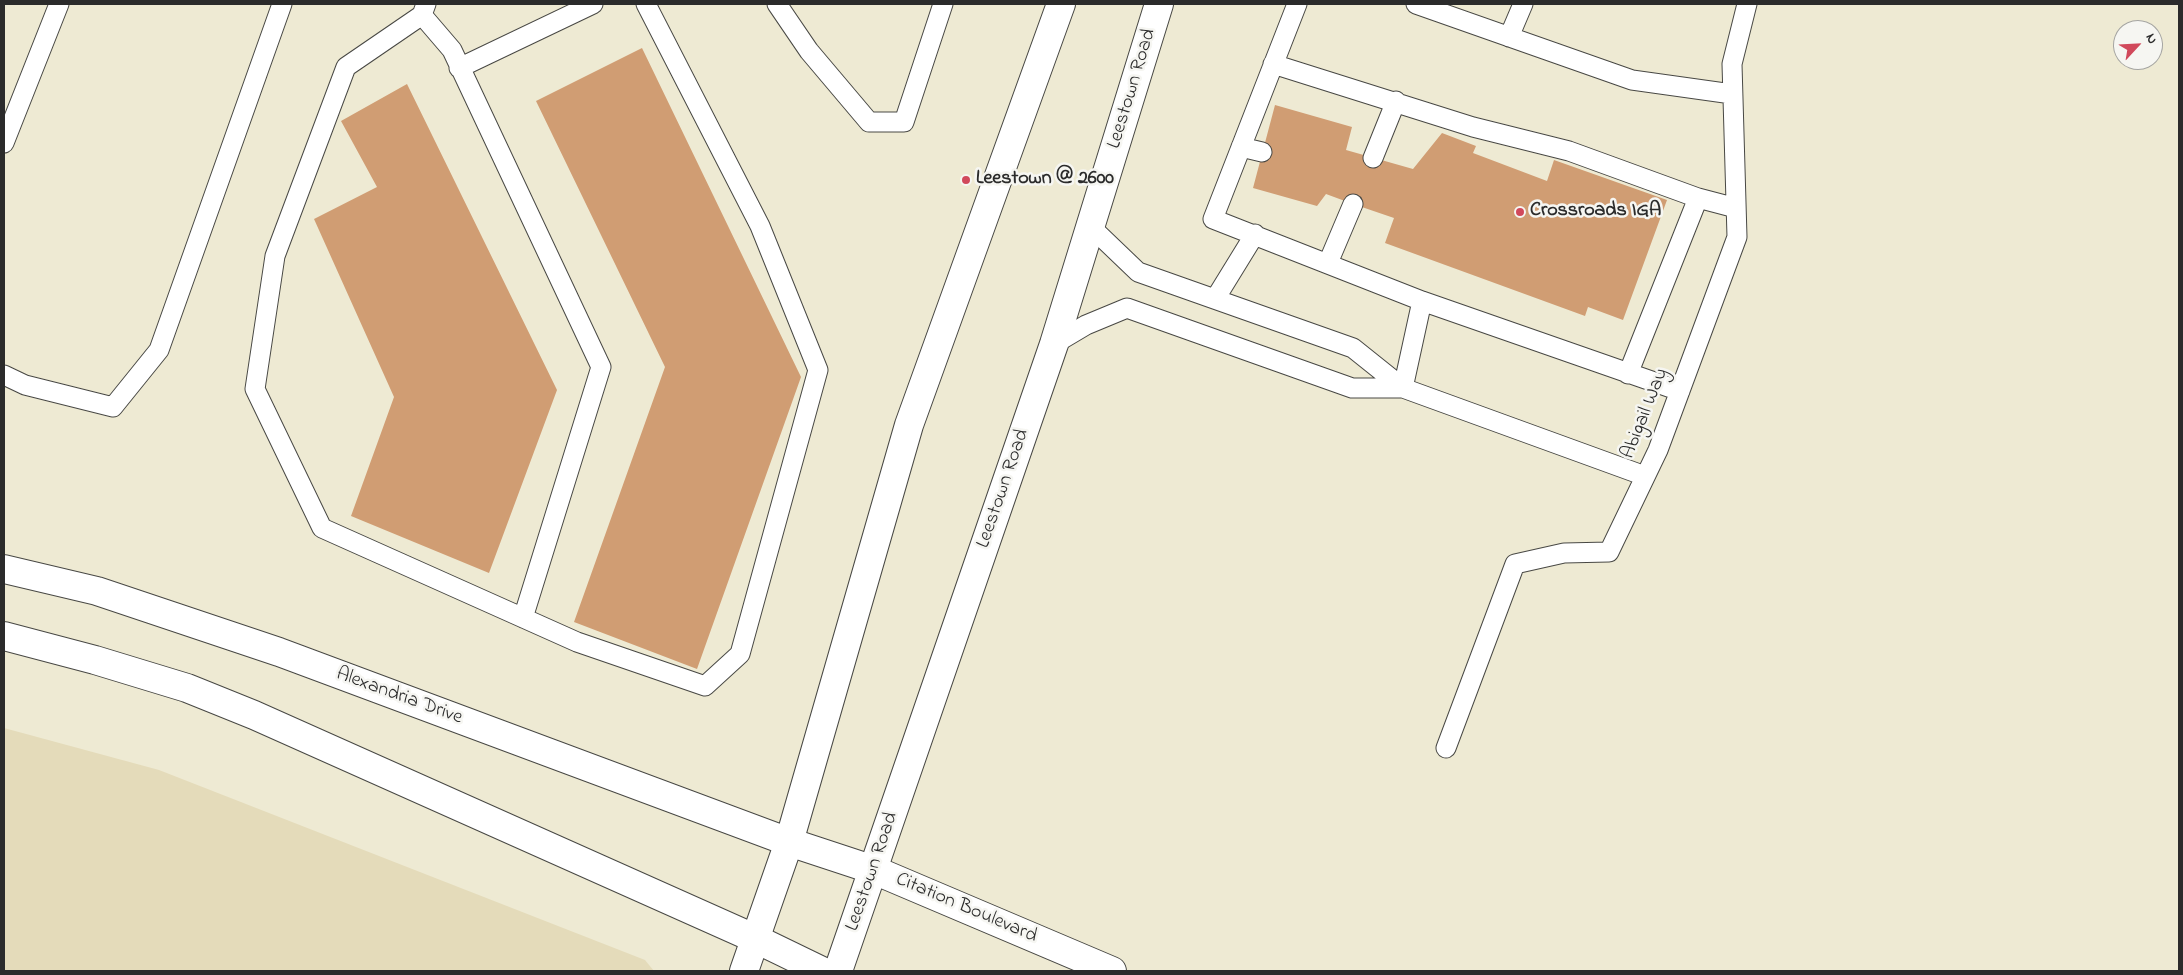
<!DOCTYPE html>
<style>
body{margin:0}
#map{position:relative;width:2183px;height:975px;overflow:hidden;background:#eeead3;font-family:"Indie Flower",sans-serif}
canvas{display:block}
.frame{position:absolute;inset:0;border:5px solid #2b2b2b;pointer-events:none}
.north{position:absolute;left:2113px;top:20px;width:50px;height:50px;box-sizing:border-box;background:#f6f6f2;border:1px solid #a5a5a2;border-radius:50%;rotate:65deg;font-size:14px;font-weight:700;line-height:20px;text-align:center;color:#2b2b2b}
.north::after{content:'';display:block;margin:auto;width:18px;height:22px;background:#d1495b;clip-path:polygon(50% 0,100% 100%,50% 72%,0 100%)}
</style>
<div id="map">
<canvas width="2183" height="975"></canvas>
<div class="frame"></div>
<div class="north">N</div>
</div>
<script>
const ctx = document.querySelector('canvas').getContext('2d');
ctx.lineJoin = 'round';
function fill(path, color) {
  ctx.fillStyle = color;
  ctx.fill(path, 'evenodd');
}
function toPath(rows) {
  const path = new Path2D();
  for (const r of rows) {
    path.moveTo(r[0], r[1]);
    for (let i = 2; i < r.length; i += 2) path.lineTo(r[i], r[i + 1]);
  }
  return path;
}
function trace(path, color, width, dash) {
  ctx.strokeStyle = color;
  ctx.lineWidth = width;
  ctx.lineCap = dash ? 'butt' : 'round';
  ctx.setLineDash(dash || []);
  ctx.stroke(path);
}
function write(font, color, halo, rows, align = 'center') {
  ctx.font = font + ' "Indie Flower",sans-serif';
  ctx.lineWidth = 5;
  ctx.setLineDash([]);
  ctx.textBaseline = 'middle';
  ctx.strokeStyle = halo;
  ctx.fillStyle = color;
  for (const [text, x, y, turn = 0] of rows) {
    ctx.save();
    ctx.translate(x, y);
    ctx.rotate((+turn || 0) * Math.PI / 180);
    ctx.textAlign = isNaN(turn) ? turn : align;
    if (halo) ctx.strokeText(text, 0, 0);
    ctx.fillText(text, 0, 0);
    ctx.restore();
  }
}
fill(toPath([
 [4,728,159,770,645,960,654,971,4,971]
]), '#e4dbba');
fill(toPath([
 [642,48,801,377,697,669,574,622,665,367,536,101],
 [407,84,557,390,489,573,351,516,394,397,314,219,377,187,341,121],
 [1275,105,1352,127,1346,150,1413,169,1442,133,1476,146,1473,153,1547,181,1554,160,1667,200,1623,320,1588,307,1585,316,1385,243,1394,218,1353,204,1326,194,1317,206,1253,188]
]), '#d09d73');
const service = toPath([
 [426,4,422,15,346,67,275,256,255,389,322,528,577,642,705,686,740,654,818,370,760,226,646,4],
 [777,4,809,51,869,122,904,122,943,4],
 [1297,4,1213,219,1422,301,1680,391],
 [1416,4,1632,80,1732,94],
 [422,15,452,50,601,367,523,618],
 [1509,37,1523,4],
 [1273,64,1473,127,1569,151,1698,198,1736,208],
 [459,68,593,4],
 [4,143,59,4],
 [1241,147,1262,152],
 [1373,158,1396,101],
 [1090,226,1138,272,1353,348,1403,388,1645,476],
 [1328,263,1353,204],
 [1215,299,1255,234],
 [1054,344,1086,325,1127,308,1352,388,1403,388],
 [1628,374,1698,198],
 [4,375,25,385,113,407,159,350,282,4],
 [1403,388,1422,301],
 [1446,748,1515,564,1564,553,1609,552,1658,450,1737,237,1732,64,1747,4]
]);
const tertiary = toPath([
 [4,569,97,591,279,652,789,842],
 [4,636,95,660,187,688,254,715,756,939]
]);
const secondary = toPath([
 [789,842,874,870,1112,971],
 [756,939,822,971]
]);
const primary = toPath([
 [744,971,789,842,909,425,1061,4],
 [838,971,1054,344,1159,4]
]);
trace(service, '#484844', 21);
trace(tertiary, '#484844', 30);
trace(secondary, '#484844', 30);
trace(primary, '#484844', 30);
trace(service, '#fff', 19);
trace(tertiary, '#fff', 28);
trace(secondary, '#fff', 28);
trace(primary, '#fff', 28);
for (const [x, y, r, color] of [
 [966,180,5,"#d1495b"],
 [1520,212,5,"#d1495b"]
]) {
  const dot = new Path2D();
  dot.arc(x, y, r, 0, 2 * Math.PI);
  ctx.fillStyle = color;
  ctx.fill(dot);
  trace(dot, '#f6f6f2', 2);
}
write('20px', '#2b2b2b', '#f6f6f2', [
 ["Leestown Road",1133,89,-73],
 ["Abigail Way",1646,414,-68],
 ["Leestown Road",1004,489,-71],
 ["Alexandria Drive",399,697,20],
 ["Leestown Road",873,872,-71],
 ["Citation Boulevard",966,909,23]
]);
write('bold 20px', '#2b2b2b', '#f6f6f2', [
 ["Leestown @ 2600",976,180],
 ["Crossroads IGA",1530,212]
], 'left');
</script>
